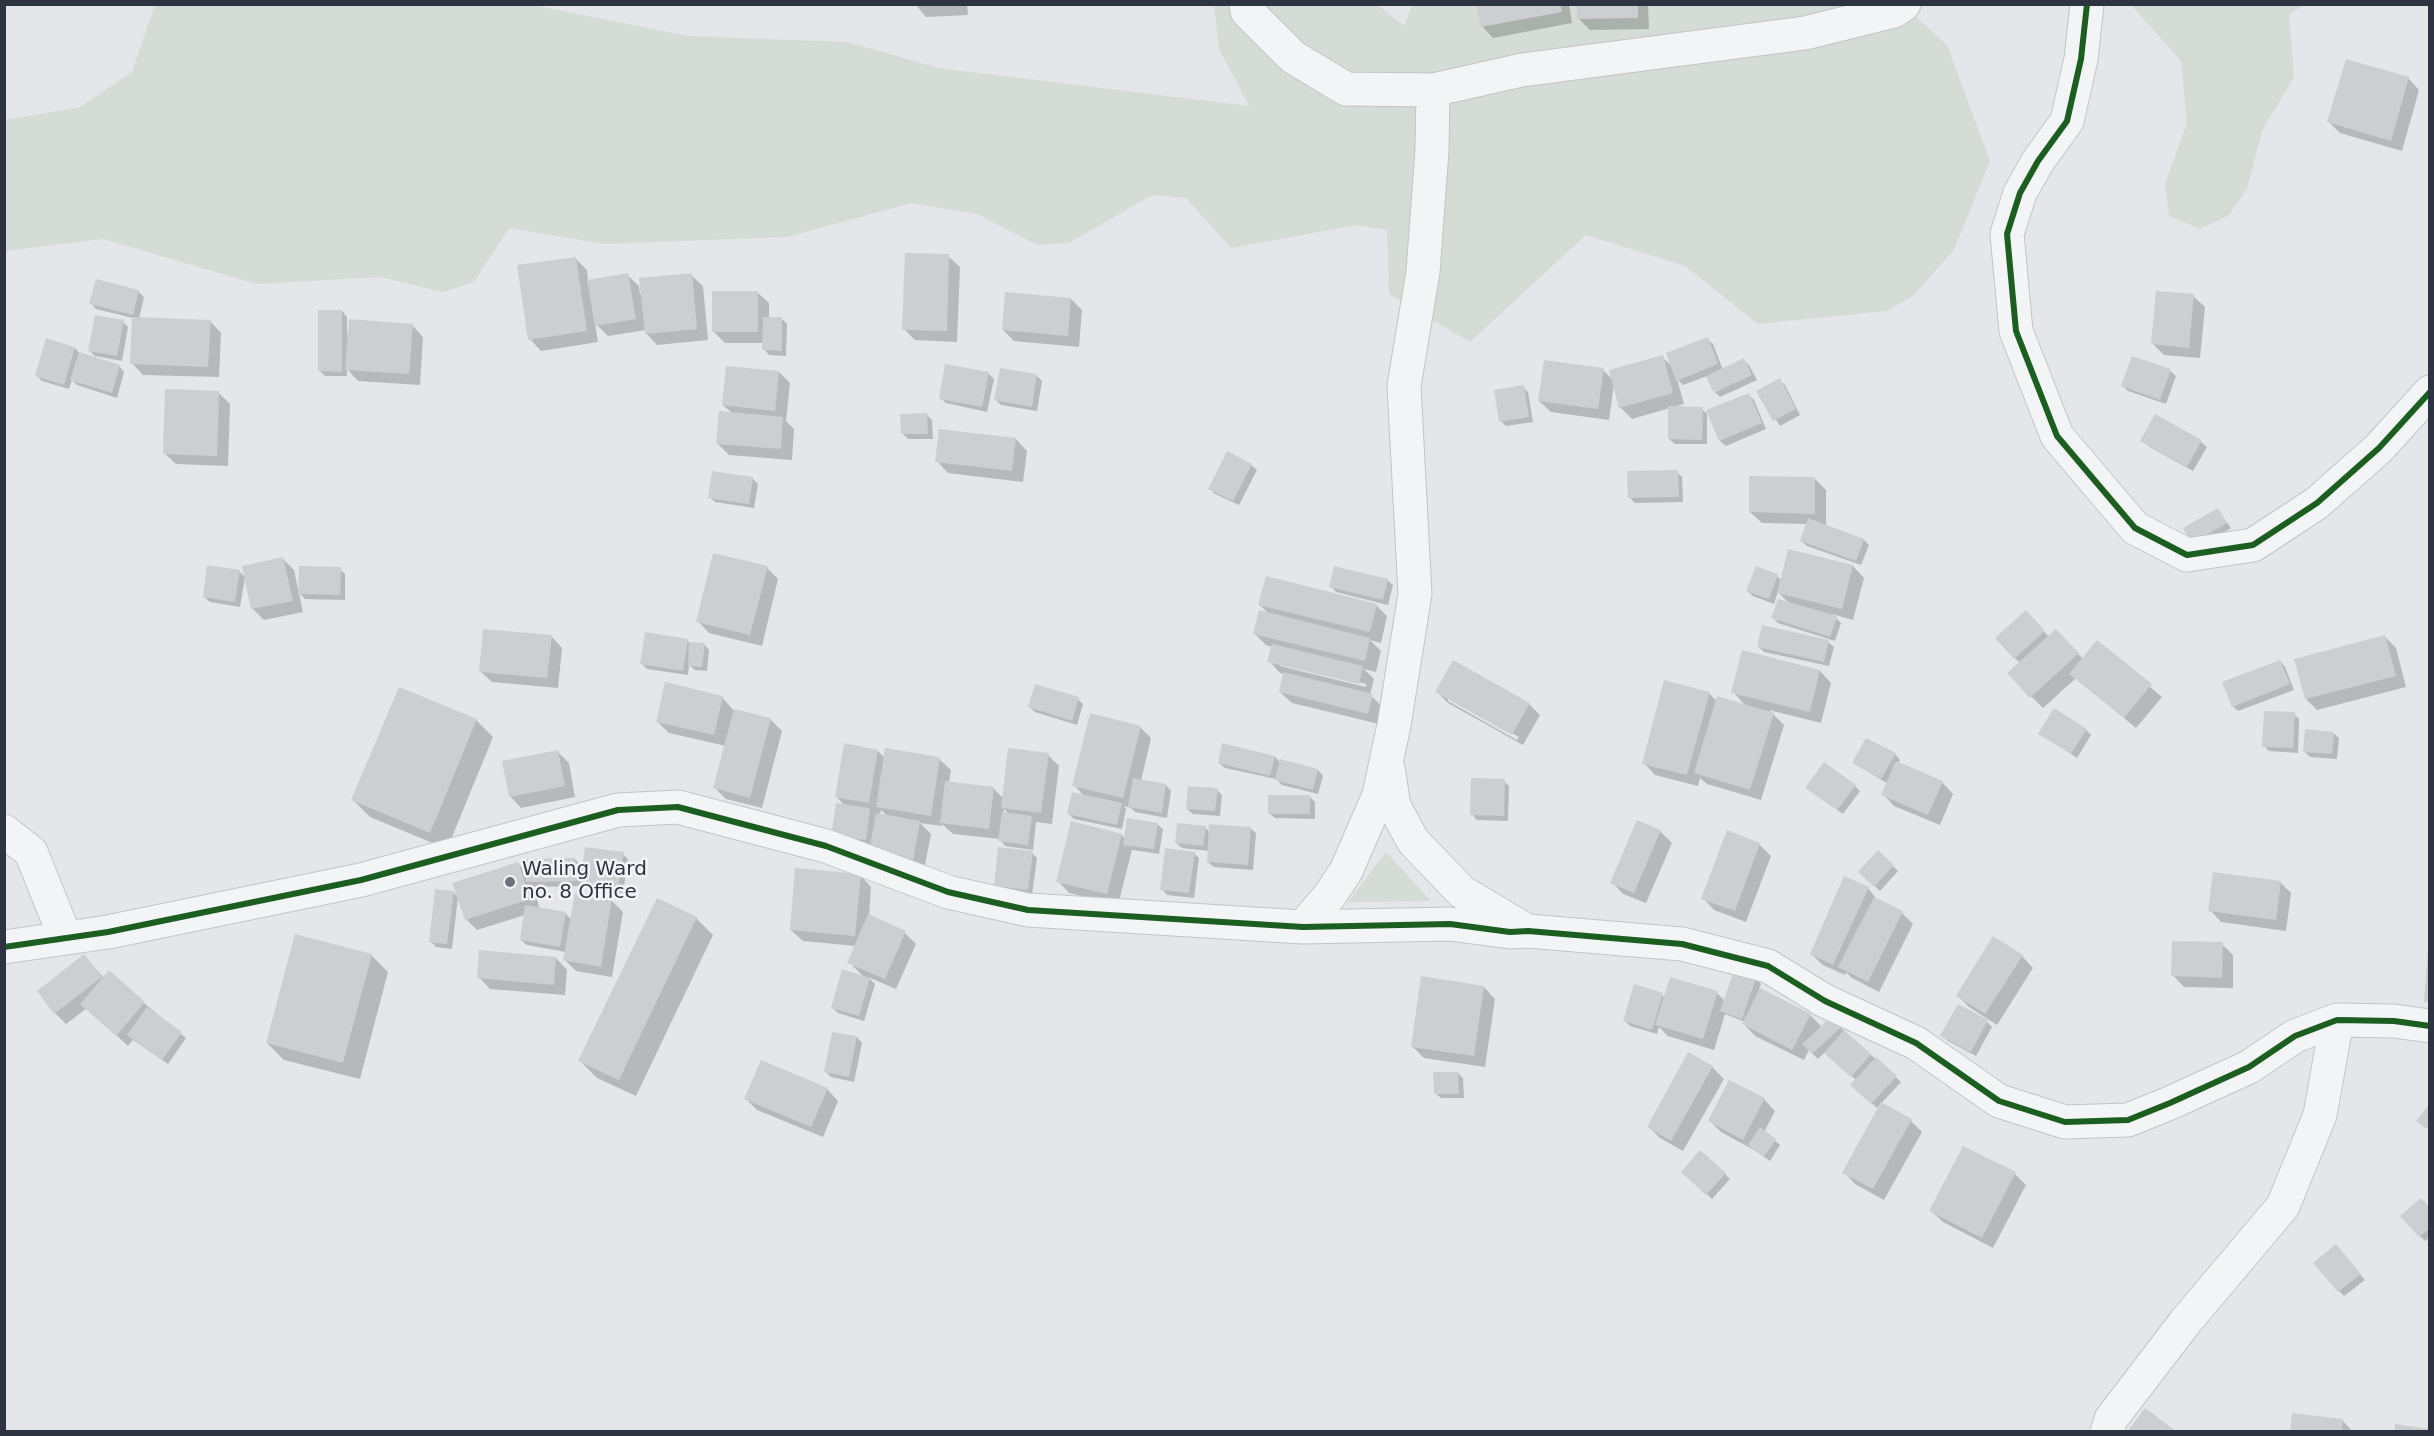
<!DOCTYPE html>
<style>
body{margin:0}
#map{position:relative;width:2434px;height:1436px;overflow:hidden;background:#e4e6e9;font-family:"DejaVu Sans",sans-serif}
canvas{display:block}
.frame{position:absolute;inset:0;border:6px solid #2d3340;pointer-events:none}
</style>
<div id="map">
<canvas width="2434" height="1436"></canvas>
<div class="frame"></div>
</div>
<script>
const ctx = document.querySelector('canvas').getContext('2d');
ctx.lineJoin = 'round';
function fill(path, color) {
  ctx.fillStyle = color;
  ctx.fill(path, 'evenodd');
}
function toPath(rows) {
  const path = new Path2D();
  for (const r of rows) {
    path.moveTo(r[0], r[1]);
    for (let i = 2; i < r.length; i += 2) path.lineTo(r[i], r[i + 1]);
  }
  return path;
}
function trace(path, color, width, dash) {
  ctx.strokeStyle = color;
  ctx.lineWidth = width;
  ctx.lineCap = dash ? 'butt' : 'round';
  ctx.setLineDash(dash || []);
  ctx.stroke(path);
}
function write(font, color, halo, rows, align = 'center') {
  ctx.font = font + ' "DejaVu Sans",sans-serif';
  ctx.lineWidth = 5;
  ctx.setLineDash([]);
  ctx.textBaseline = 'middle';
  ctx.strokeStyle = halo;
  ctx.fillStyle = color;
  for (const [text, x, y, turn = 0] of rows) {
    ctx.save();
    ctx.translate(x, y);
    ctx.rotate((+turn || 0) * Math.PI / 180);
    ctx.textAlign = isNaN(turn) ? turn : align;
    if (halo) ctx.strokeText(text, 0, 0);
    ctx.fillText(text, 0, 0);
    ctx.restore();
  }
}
fill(toPath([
 [155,4,533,5,688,36,847,42,939,68,1249,106,1219,49,1214,5,1378,5,1404,26,1412,4,1903,5,1947,45,1990,161,1954,250,1913,296,1887,311,1758,324,1685,266,1586,235,1470,342,1389,294,1387,230,1357,225,1231,248,1186,198,1152,195,1069,243,1037,245,977,214,912,203,787,237,604,244,509,228,474,282,443,292,381,277,257,284,103,239,5,251,5,120,80,107,132,72],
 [2131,5,2305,5,2289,14,2294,77,2262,131,2247,189,2228,216,2200,229,2169,216,2165,184,2187,123,2181,61],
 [1386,852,1431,901,1348,902]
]), '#d5dcd5');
fill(toPath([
 [915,4,967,4,968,15,926,17],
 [1478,4,1569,4,1572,23,1493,38,1482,26],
 [1578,4,1648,4,1649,29,1590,30,1579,19],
 [2408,78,2419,90,2402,151,2340,133,2329,122],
 [948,256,960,267,957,342,915,340,904,329],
 [575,258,587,270,588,281,627,275,639,286,640,294,691,275,703,286,708,340,657,345,646,333,646,330,608,336,595,323,598,342,541,351,530,339],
 [97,281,139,292,144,297,139,319,210,321,221,333,219,377,143,375,132,363,133,318,96,309,91,303],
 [757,292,769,303,769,318,782,319,787,324,786,356,769,355,764,349,764,343,725,343,714,332],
 [2193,296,2205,307,2200,358,2164,355,2153,344],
 [1071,299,1082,310,1079,347,1014,341,1003,330],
 [342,311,347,317,347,335,412,325,423,337,420,385,358,381,347,369,347,376,325,376,320,371],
 [123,322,128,327,122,361,95,356,90,351],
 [1707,339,1713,344,1723,370,1744,360,1749,365,1757,380,1720,397,1715,392,1707,376,1683,385,1677,379,1684,404,1673,407,1702,409,1707,414,1707,444,1675,444,1669,439,1670,408,1632,419,1620,407,1614,384,1609,420,1551,412,1539,401,1603,370,1613,380,1662,357,1673,367],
 [47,340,75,348,80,354,119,366,124,372,117,398,77,385,72,380,69,389,42,381,36,375],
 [947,365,989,374,994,379,987,412,946,403,941,398],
 [2170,371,2176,376,2166,404,2128,391,2123,386],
 [779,372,790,383,786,421,794,429,792,460,729,455,718,444,733,414,723,405],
 [1037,376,1042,381,1037,411,1001,405,996,400],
 [1779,380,1785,385,1800,415,1780,426,1758,392],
 [1523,387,1528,392,1533,422,1506,426,1501,421],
 [219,393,230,404,228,466,176,464,164,453],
 [1748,394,1754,400,1766,429,1726,446,1720,441,1708,411],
 [927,415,932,420,933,439,908,439,903,434],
 [2156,416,2201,442,2207,447,2193,471,2148,446,2142,440],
 [1016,439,1027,451,1023,482,948,473,937,461],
 [1251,465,1257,470,1239,505,1215,494,1210,489],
 [1677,472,1682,477,1683,502,1635,503,1630,498],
 [752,478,758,484,754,508,715,502,710,497],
 [1815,479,1826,490,1826,526,1864,540,1869,545,1861,565,1807,546,1801,541,1807,524,1762,523,1750,512],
 [2218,510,2231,528,2198,548],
 [283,559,294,570,298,589,340,569,345,574,345,600,305,599,299,593,303,612,264,620,253,609],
 [1853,566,1864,578,1853,620,1832,614,1841,623,1835,641,1778,623,1773,618,1790,604,1778,592,1774,604,1753,596,1748,591,1777,576,1781,580],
 [767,568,778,579,762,646,709,633,698,621],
 [239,571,245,577,240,607,210,602,204,597],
 [1387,580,1393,585,1388,605,1336,592,1331,586],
 [1260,605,1376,605,1387,616,1381,643,1370,640,1381,651,1376,672,1364,669,1374,679,1370,695,1383,707,1379,724,1292,703,1280,692,1285,674,1280,673,1269,661,1272,647,1266,645,1255,634,1270,615],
 [1280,663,1366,684,1366,687,1280,666],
 [2031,617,2049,637,2056,631,2083,659,2098,642,2162,697,2136,728,2076,678,2043,708,2009,674,2020,663,2015,658],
 [551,636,562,648,558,688,492,682,480,671],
 [2385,637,2396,648,2406,687,2317,710,2306,699],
 [687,641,690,643,704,644,709,650,707,671,695,670,689,665,688,675,647,669,642,664],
 [1828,642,1834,647,1829,666,1764,652,1758,646],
 [2280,661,2285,667,2294,690,2238,711,2233,706],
 [1820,671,1831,683,1821,723,1769,710,1784,725,1761,800,1707,784,1700,778,1698,786,1655,775,1644,763,1709,693,1717,702,1746,706,1733,692],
 [1437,692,1529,704,1540,715,1523,745,1448,703],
 [1448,698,1519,737,1517,740,1448,701],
 [722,697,733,710,771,720,782,731,762,808,726,799,715,788,726,746,669,733,657,721],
 [1078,699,1083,704,1077,725,1035,712,1030,707],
 [2294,714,2299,719,2298,753,2269,751,2264,746],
 [476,720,493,737,447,849,370,817,353,800],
 [1140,727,1151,738,1141,781,1166,785,1171,791,1167,818,1135,812,1131,808,1123,806,1126,809,1122,829,1074,819,1069,814,1084,796,1074,785],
 [2086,730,2091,735,2077,758,2040,733],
 [2333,733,2339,738,2337,759,2310,757,2305,752],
 [557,751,569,763,575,797,521,808,510,796],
 [878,751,885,758,939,759,951,770,949,783,993,788,1003,798,1048,755,1059,766,1052,824,1036,822,1033,850,1005,846,1000,839,953,834,942,824,942,826,920,823,931,834,924,870,872,845,838,841,845,806,836,796],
 [1004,809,1010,815,1003,814],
 [881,810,887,816,880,815],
 [1895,754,1900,760,1898,763,1942,782,1953,794,1940,825,1894,806,1883,794,1888,784,1854,763],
 [1275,757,1281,763,1318,770,1323,776,1318,794,1282,785,1276,779,1225,768,1219,763],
 [1504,781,1509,786,1508,821,1477,820,1472,814],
 [1855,786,1860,791,1843,814,1807,788],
 [1217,790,1222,795,1220,816,1193,814,1187,809],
 [1310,797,1315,802,1315,819,1275,818,1269,813],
 [1157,824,1163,829,1159,854,1132,850,1118,905,1069,893,1058,881,1122,835,1125,839],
 [1205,827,1210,833,1250,828,1256,833,1253,870,1214,867,1208,862,1209,851,1182,848,1176,843],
 [1660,831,1672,843,1646,903,1623,894,1612,882],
 [1759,844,1771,856,1746,922,1714,910,1703,898],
 [1878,852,1898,871,1880,891,1860,872],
 [1032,853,1037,858,1032,895,1000,891,995,885],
 [1194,853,1199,858,1194,898,1167,895,1162,889],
 [623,854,628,859,623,893,587,888,581,881,581,886,533,887,540,909,565,913,572,920,576,894,612,901,623,912,612,977,576,971,565,960,566,952,527,945,521,940,525,915,477,930,466,919,518,863,527,873,575,859,580,865,582,878],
 [860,875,871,887,869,916,905,933,916,944,896,989,868,977,875,984,864,1021,838,1013,832,1007,864,977,849,962,856,946,803,941,791,930],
 [2280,882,2291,893,2286,931,2221,922,2210,910],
 [1868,888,1878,901,1902,913,1913,924,1879,992,1852,978,1846,972,1845,975,1823,965,1811,954],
 [453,892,458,897,452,949,436,947,430,941],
 [696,918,713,935,636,1096,597,1078,580,1061],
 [2222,944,2233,955,2233,988,2184,987,2173,975],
 [371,955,388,972,360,1079,284,1060,267,1043],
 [84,956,104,978,144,1003,186,1038,168,1064,133,1040,128,1046,87,1008,66,1024,55,1013],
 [2022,956,2033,968,1997,1025,1969,1007,1958,996],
 [556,958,567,970,565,995,490,989,479,977],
 [1756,979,1761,984,1759,990,1810,1015,1822,1027,1831,1019,1901,1082,1877,1108,1852,1085,1856,1080,1825,1052,1818,1059,1809,1050,1804,1060,1755,1036,1744,1024,1745,1022,1725,1014,1714,1050,1668,1036,1659,1027,1657,1034,1630,1026,1624,1020,1635,986,1665,997,1717,993,1725,1001],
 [1484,987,1495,999,1485,1067,1424,1058,1413,1047],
 [1987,1022,1992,1027,1976,1056,1948,1041,1942,1036],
 [857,1037,862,1043,854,1082,831,1077,826,1072],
 [1688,1054,1712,1067,1724,1079,1683,1151,1660,1138,1648,1126],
 [1458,1073,1463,1078,1464,1098,1441,1098,1435,1093],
 [827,1089,838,1101,823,1137,757,1110,746,1099],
 [1764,1099,1775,1111,1764,1132,1780,1145,1770,1161,1754,1150,1721,1132,1710,1121],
 [1911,1121,1922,1132,1884,1200,1855,1184,1844,1172],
 [1683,1172,1725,1174,1730,1179,1712,1199],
 [2015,1174,2026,1185,1993,1248,1943,1222,1931,1211],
 [2430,1210,2430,1237,2425,1241,2420,1236],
 [2341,1251,2365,1280,2344,1296,2339,1291],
 [2343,1421,2353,1432,2292,1432]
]), '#0003');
fill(toPath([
 [1476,4,1560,4,1562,12,1481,27],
 [1577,4,1638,4,1638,18,1577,19],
 [2346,59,2409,77,2391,141,2327,122],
 [905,253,949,254,947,331,902,330],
 [576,257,587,331,528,340,517,265],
 [628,273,636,319,595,326,587,280],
 [692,273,697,329,645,334,639,278],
 [96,279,139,290,133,315,89,304],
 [712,291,758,291,758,332,712,332],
 [2156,291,2194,294,2189,348,2151,344],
 [1005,292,1071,298,1068,336,1002,330],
 [318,310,342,310,342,372,318,371],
 [95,315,124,320,117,356,88,351],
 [132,317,211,320,208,367,130,364],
 [763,317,782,317,782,351,762,350],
 [349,319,413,324,409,374,345,370],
 [1708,337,1718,364,1676,381,1666,353],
 [46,338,75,347,64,385,35,376],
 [79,352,120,365,112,393,70,380],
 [1663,355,1673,393,1619,408,1609,370],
 [2132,356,2171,369,2160,400,2121,386],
 [1744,358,1752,375,1714,393,1706,376],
 [1544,360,1604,368,1598,409,1538,401],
 [945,364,989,372,982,407,939,399],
 [726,366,779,371,775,411,722,405],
 [1000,368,1037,374,1032,407,994,400],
 [1780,378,1796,409,1773,421,1756,391],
 [1524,385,1529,417,1499,422,1494,390],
 [165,389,219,391,217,456,163,454],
 [1749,393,1762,423,1719,441,1706,410],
 [1668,406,1703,407,1702,440,1668,439],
 [719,411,783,417,781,449,716,444],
 [927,413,928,434,901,434,900,414],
 [2155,414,2202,440,2187,467,2140,441],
 [939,429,1016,438,1012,471,935,462],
 [1227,451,1252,464,1233,501,1208,489],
 [1678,470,1679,497,1628,498,1627,471],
 [712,471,753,477,749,504,708,498],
 [1749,476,1815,477,1815,514,1749,512],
 [2218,508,2227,523,2192,543,2183,528],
 [1808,518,1864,539,1856,561,1800,541],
 [1788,549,1853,565,1842,609,1777,593],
 [713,553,768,566,750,635,696,622],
 [283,557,293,601,251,609,242,566],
 [207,565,240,570,235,602,203,597],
 [299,566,341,567,340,595,298,594],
 [1334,566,1388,579,1383,600,1329,587],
 [1756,566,1778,574,1769,599,1746,591],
 [1266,576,1377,604,1370,632,1258,605],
 [1778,599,1837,616,1830,637,1771,618],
 [1259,610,1370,638,1365,661,1253,634],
 [2026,610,2045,631,2014,659,1995,638],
 [1762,625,1829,640,1824,662,1757,647],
 [483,629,552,635,547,678,479,672],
 [2056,629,2079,653,2030,698,2007,673],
 [645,632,688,639,683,671,640,664],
 [2385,635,2396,676,2305,699,2294,659],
 [2097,640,2152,684,2124,718,2069,674],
 [689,642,705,643,702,667,688,666],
 [1272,644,1363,666,1359,684,1267,662],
 [1742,650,1820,670,1810,712,1731,693],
 [1453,660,1530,703,1512,735,1435,692],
 [2280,660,2290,684,2232,707,2222,682],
 [1283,672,1373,694,1368,714,1279,692],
 [1664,680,1710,692,1687,775,1642,764],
 [665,682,723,696,714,735,656,722],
 [1035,684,1079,697,1072,721,1028,707],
 [399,687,477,719,430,833,351,800],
 [1717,696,1774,713,1750,790,1694,773],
 [2054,708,2087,729,2071,754,2038,734],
 [734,709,771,718,750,798,713,788],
 [2264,711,2295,712,2293,748,2262,747],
 [1090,713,1141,726,1123,798,1072,786],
 [2305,729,2334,732,2332,754,2303,752],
 [1866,738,1896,753,1881,779,1852,763],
 [844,743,878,750,869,803,835,797],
 [1222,743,1275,756,1270,776,1218,763],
 [885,748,940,757,931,816,876,807],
 [1008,748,1049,753,1041,813,1001,808],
 [558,750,565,786,509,797,502,761],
 [1280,759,1318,769,1313,790,1275,780],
 [1896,761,1943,781,1928,815,1881,795],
 [1824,762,1856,785,1837,810,1805,788],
 [1133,778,1166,784,1162,813,1128,807],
 [1471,778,1505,779,1504,816,1470,815],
 [945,781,994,787,989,829,940,823],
 [1188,786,1218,788,1215,811,1186,809],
 [1072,792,1122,803,1117,825,1067,814],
 [1268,795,1310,795,1310,814,1268,814],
 [836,803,870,808,866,840,831,836],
 [1002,812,1032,816,1028,845,998,841],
 [876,813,920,821,913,860,869,852],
 [1127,818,1158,823,1154,849,1123,845],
 [1637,820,1661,830,1634,893,1610,883],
 [1071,821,1122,834,1107,894,1056,882],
 [1177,823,1206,826,1203,846,1175,843],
 [1209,824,1251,827,1248,865,1207,862],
 [1727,830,1760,843,1735,911,1701,899],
 [585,847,624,852,618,889,580,883],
 [998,847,1033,851,1028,890,994,886],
 [1165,848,1195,852,1189,893,1160,890],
 [1878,850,1894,865,1874,887,1858,872],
 [575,858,576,881,526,882,525,859],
 [518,862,530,899,465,920,452,883],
 [795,868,861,874,855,936,790,930],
 [2213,872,2281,881,2276,920,2208,911],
 [1844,876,1869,887,1833,965,1810,954],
 [435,889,454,891,447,944,429,942],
 [575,893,612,899,601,967,563,960],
 [1874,897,1903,911,1868,982,1838,967],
 [657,898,697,917,619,1080,578,1061],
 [525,905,566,912,560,947,520,940],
 [868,914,906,931,885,979,847,963],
 [295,934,372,954,343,1063,266,1043],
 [1993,936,2023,955,1985,1014,1956,996],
 [2172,941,2223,942,2222,978,2171,976],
 [479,950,556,957,554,985,477,978],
 [2428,950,2430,950,2430,1002,2424,1002],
 [84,954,102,977,54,1014,37,991],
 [842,969,870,978,859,1016,831,1008],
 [109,970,145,1002,116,1036,80,1004],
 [1734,970,1756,978,1742,1019,1720,1011],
 [1421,976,1484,986,1474,1056,1411,1047],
 [1670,977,1718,991,1703,1039,1655,1025],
 [1634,984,1663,993,1652,1030,1623,1021],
 [1760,988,1811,1014,1792,1050,1742,1024],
 [1958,1004,1988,1020,1971,1052,1940,1036],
 [147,1007,182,1032,162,1060,127,1035],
 [1831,1017,1841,1027,1812,1054,1802,1044],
 [1844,1030,1871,1054,1851,1077,1824,1053],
 [832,1032,857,1036,849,1077,824,1072],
 [1688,1052,1713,1066,1671,1141,1647,1127],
 [1876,1057,1897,1076,1871,1104,1850,1085],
 [761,1060,828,1088,811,1127,744,1099],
 [1433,1072,1458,1072,1459,1094,1434,1094],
 [1729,1080,1765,1098,1743,1140,1708,1121],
 [1881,1102,1912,1119,1873,1189,1842,1173],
 [2430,1103,2430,1131,2416,1121],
 [1760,1127,1776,1139,1764,1157,1748,1145],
 [1963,1146,2016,1172,1982,1238,1929,1211],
 [1700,1150,1726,1173,1706,1195,1681,1172],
 [2421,1198,2430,1208,2430,1228,2419,1237,2400,1216],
 [2336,1244,2361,1274,2338,1292,2313,1263],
 [2145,1408,2177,1432,2127,1432],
 [2292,1413,2343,1419,2342,1432,2290,1432],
 [2395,1424,2430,1429,2430,1432,2394,1432]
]), '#cdced1');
const minor = toPath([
 [1246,4,1247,11,1293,57,1346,89,1433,90,1522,70,1805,33,1894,11,1904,4],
 [2087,4,2081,59,2067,121,2038,161,2020,193,2007,234,2016,331,2057,436,2135,528,2187,555,2253,545,2317,503,2379,448,2430,392],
 [1388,768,1394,806,1413,841,1462,892,1524,929],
 [4,831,31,852,65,937],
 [1303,927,1330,895,1346,871,1379,795,1394,725,1415,594,1404,386,1423,272,1432,151,1433,90],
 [4,947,108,932,361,880,618,810,678,807,826,846,948,892,1028,910,1303,927,1450,924,1510,932,1528,931,1682,944,1768,966,1825,1001,1916,1043,1999,1101,2065,1122,2128,1120,2170,1103,2249,1067,2295,1036,2337,1020,2394,1021,2430,1026],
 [2107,1432,2111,1419,2186,1321,2283,1206,2320,1115,2337,1020]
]);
trace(minor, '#c3c4c7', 35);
trace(minor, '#f3f4f5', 33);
trace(toPath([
 [2087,4,2081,59,2067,121,2038,161,2020,193,2007,234,2016,331,2057,436,2135,528,2187,555,2253,545,2317,503,2379,448,2430,392],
 [4,947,108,932,361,880,618,810,678,807,826,846,948,892,1028,910,1303,927,1450,924,1510,932,1528,931,1682,944,1768,966,1825,1001,1916,1043,1999,1101,2065,1122,2128,1120,2170,1103,2249,1067,2295,1036,2337,1020,2394,1021,2430,1026]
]), '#1b5e20', 6);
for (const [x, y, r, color] of [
 [510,882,6,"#6d727b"]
]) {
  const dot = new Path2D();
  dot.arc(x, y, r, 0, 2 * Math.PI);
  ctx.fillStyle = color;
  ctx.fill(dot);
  trace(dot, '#f2f4f7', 2);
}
write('20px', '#2d3340', '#f2f4f7', [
 ["Waling Ward",522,870],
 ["no. 8 Office",522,893]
], 'left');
</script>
